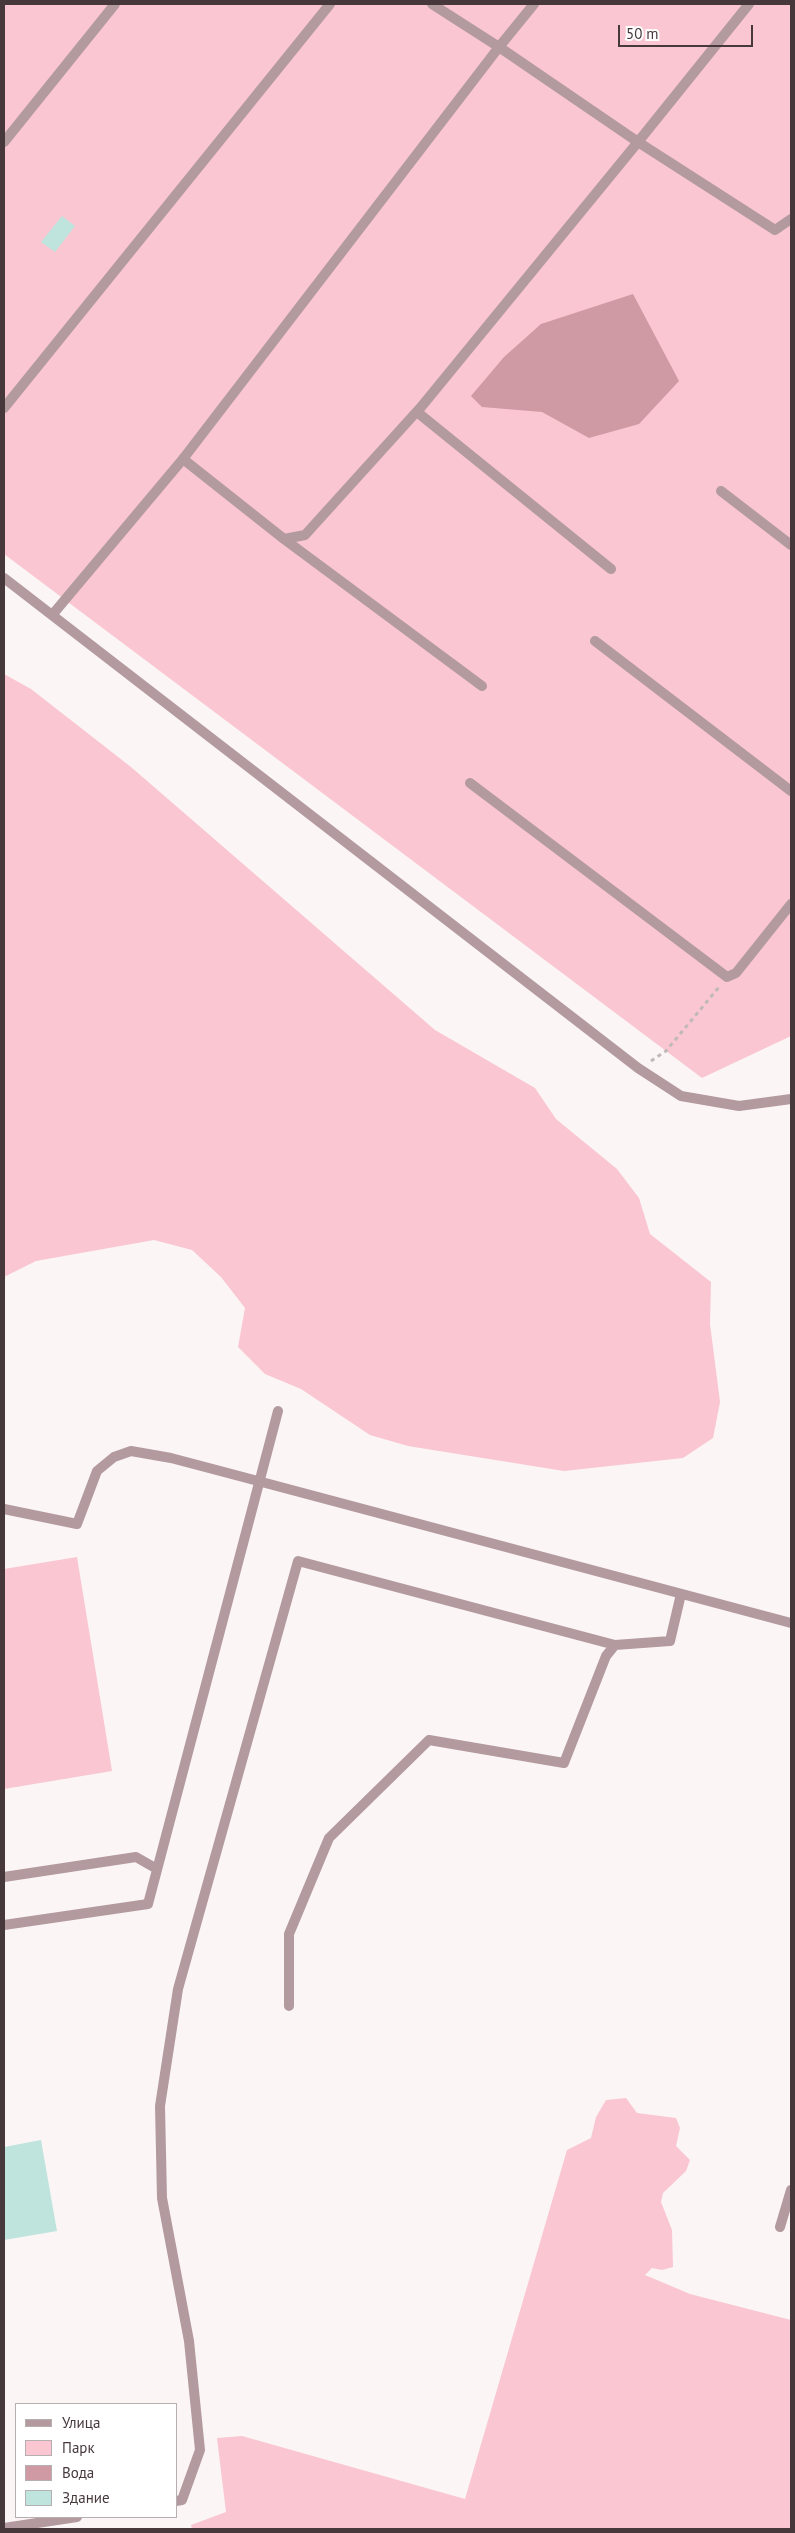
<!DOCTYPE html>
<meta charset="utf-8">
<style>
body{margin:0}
#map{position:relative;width:795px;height:2533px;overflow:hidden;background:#fcf5f6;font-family:"PT Sans",sans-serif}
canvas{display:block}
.frame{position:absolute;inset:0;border:5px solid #46383b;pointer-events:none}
.legend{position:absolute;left:15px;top:2403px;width:162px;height:115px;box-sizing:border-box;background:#fff;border:1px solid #b5afb1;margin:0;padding:6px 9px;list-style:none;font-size:15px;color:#46383b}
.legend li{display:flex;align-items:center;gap:10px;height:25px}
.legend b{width:25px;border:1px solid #b5afb1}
.scale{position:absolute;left:618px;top:25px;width:135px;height:22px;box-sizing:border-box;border:2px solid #46383b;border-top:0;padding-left:6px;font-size:15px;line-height:18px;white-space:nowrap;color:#46383b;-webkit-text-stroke:4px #fff;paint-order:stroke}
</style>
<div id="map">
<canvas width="795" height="2533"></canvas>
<div class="frame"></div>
<ul class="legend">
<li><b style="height:6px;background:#b39a9f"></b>Улица</li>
<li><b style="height:14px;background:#f9c6d1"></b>Парк</li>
<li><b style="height:14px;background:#d09aa5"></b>Вода</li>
<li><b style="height:14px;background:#bfe4de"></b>Здание</li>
</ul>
<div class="scale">50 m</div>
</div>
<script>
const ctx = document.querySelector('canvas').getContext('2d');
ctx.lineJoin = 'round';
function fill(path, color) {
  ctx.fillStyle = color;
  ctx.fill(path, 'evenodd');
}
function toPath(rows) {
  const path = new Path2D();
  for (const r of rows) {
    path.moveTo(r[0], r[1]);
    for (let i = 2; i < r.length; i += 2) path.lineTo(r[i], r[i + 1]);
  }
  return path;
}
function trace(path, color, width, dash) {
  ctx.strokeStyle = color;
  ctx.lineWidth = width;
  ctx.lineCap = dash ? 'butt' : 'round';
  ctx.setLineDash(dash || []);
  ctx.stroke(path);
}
fill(toPath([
 [4,4,791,4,791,1036,702,1078,4,554],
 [4,674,31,689,131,767,435,1030,535,1088,556,1119,617,1169,639,1198,650,1234,711,1282,710,1324,720,1402,713,1438,683,1458,564,1471,408,1446,370,1435,301,1389,265,1374,238,1347,245,1308,221,1277,192,1250,154,1240,36,1261,4,1277],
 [77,1557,112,1771,4,1789,4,1569],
 [626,2098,637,2113,676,2118,680,2128,676,2146,690,2160,686,2171,663,2193,661,2202,672,2230,673,2267,662,2270,652,2268,645,2275,690,2294,791,2320,791,2529,192,2529,191,2525,226,2512,217,2438,242,2436,465,2499,567,2150,591,2138,596,2117,606,2100]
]), '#f9c6d1');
fill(toPath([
 [633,294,679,381,639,424,589,438,542,412,482,407,471,396,504,357,541,324]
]), '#d09aa5');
fill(toPath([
 [62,216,75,226,55,252,41,242],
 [41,2140,57,2231,4,2240,4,2147]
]), '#bfe4de');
trace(toPath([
 [651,1061,666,1051,719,987]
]), '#c1b8b9', 3, [4, 4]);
trace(toPath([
 [499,47,534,4],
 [4,142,115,4],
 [4,408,330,4],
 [420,408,305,535,284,539,482,686],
 [183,459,284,539],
 [721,491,791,545],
 [611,569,417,412,638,142,775,230,791,219],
 [595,641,791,791],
 [470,783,727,977,736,973,791,904],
 [4,1509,77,1524,97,1471,114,1457,131,1451,171,1458,258,1481],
 [4,1877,136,1857,157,1869],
 [4,1925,148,1904,278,1411],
 [289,2006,289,1934,329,1838,429,1740,564,1763,606,1656,615,1645,670,1641,681,1594],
 [780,2227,791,2190],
 [176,2501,182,2500,200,2450,189,2341,162,2198,160,2106,178,1989,298,1561,615,1645],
 [4,2528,77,2517]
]), '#b39a9f', 10);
trace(toPath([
 [432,4,499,47],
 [4,578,638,1068,681,1096,739,1106,791,1099],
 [53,614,183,459,499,47,638,142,749,4],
 [258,1481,791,1623]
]), '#b39a9f', 10);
</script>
